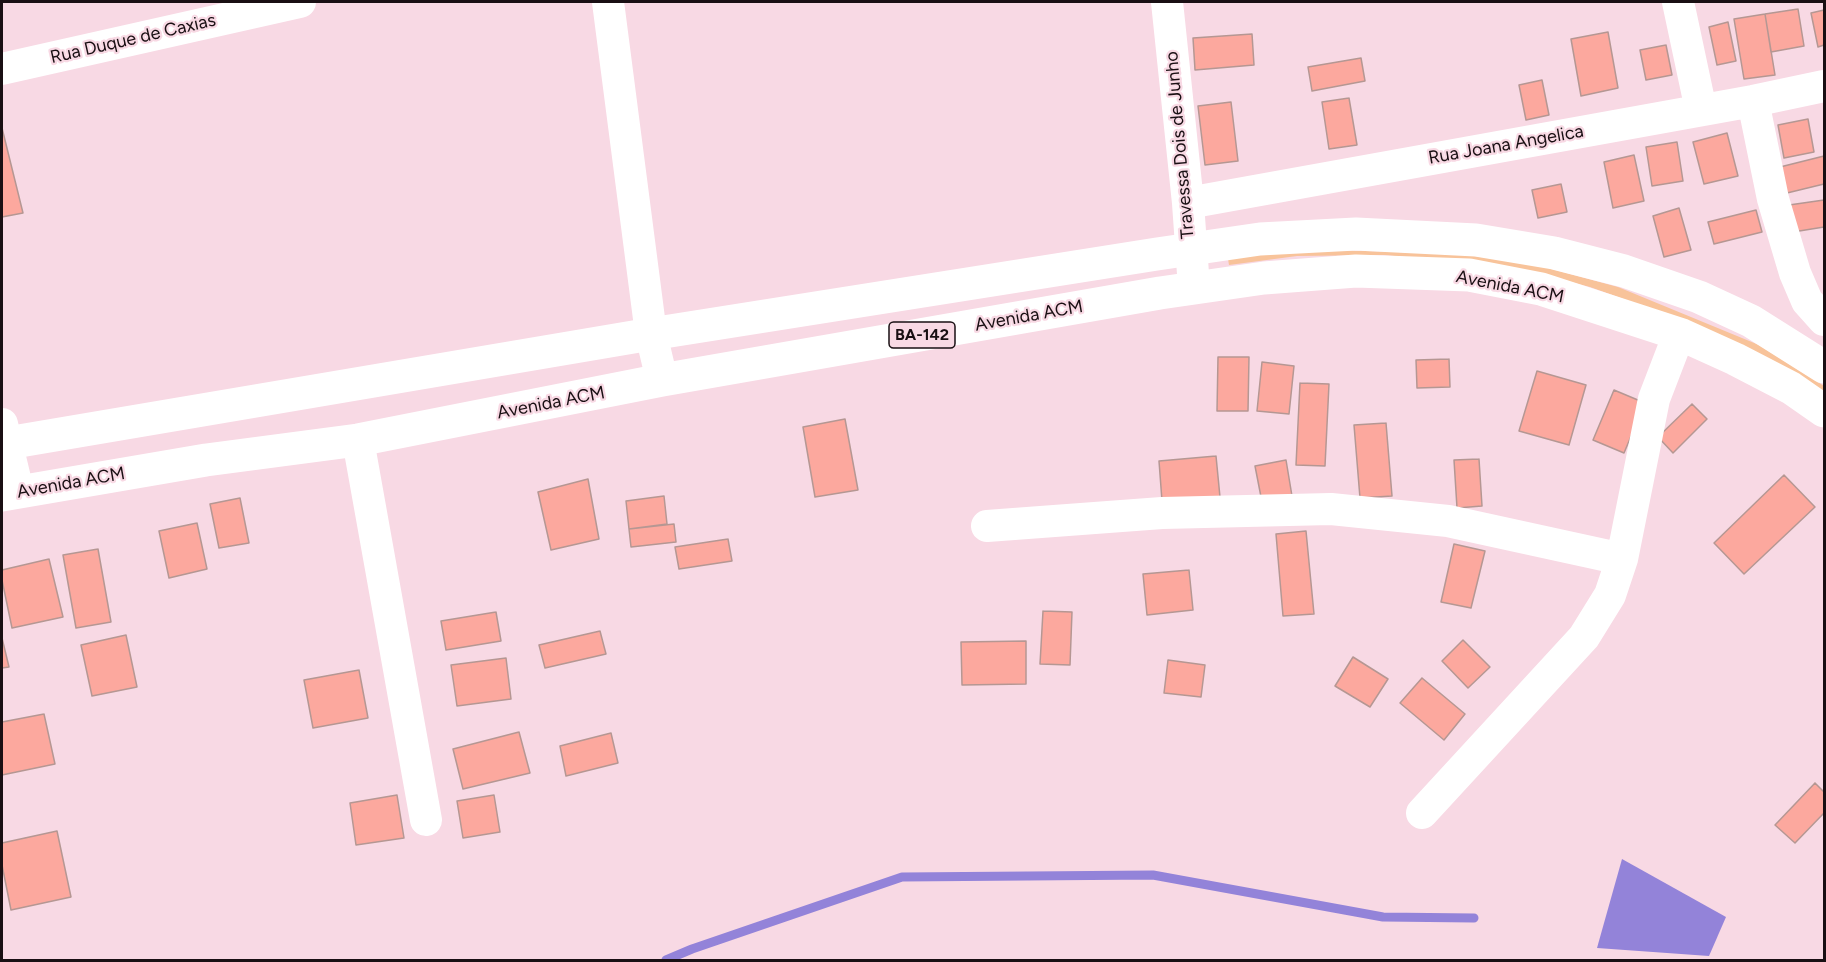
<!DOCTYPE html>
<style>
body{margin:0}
#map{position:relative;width:1826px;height:962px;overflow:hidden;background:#f8d9e4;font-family:Figtree,sans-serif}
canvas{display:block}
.frame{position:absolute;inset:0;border:3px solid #190f13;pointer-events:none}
</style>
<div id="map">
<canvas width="1826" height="962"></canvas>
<div class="frame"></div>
</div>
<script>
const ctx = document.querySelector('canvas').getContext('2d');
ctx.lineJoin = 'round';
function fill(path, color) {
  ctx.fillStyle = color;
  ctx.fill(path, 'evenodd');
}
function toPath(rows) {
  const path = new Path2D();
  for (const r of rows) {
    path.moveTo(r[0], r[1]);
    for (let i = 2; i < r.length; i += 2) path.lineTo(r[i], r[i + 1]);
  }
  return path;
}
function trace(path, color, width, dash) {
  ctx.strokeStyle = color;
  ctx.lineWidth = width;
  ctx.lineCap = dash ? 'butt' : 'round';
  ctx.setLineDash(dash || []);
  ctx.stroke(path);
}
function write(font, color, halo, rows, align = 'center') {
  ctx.font = font + ' Figtree,sans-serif';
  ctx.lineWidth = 4.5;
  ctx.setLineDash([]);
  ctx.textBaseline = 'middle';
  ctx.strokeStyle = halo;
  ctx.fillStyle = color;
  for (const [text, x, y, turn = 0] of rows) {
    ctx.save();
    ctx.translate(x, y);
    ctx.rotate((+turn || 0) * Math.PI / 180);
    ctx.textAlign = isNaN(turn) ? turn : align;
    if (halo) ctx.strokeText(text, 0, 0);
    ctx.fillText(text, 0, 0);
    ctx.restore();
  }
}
fill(toPath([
 [1303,249,1460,254,1537,265,1618,287,1759,345,1824,386,1824,395,1665,314,1590,287,1511,267,1384,255,1297,256,1229,265,1228,259]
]), '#f8c39a');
fill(toPath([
 [1622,859,1726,917,1709,956,1597,948]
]), '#9383d9');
trace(toPath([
 [666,960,692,949,902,877,1153,875,1383,917,1474,918]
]), '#9383d9', 9);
const building = toPath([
 [1798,9,1804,46,1771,52,1765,14,1798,9],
 [1824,10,1824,45,1818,47,1811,13,1824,10],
 [1765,14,1775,75,1744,79,1734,19,1765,14],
 [1728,22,1736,61,1717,65,1709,27,1728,22],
 [1608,32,1618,88,1581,96,1571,39,1608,32],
 [1252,34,1254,65,1195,70,1193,38,1252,34],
 [1666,45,1672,75,1646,80,1640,50,1666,45],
 [1361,58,1365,81,1312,91,1308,67,1361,58],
 [1542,80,1549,115,1526,120,1519,85,1542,80],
 [1349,98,1357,145,1329,149,1322,102,1349,98],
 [1231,102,1238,161,1205,165,1198,106,1231,102],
 [1808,119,1814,152,1784,158,1778,125,1808,119],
 [2,128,23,213,2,217,2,128],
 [1727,133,1738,176,1704,184,1693,142,1727,133],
 [1677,142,1683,181,1652,186,1646,147,1677,142],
 [1634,155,1644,201,1613,208,1604,162,1634,155],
 [1824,156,1824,184,1787,193,1780,167,1824,156],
 [1561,184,1567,212,1538,218,1532,190,1561,184],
 [1824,200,1824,227,1793,232,1789,205,1824,200],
 [1679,208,1691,250,1664,257,1653,216,1679,208],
 [1756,210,1762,232,1714,244,1708,222,1756,210],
 [1218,357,1249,357,1248,411,1217,411,1218,357],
 [1449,359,1450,387,1417,388,1416,360,1449,359],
 [1262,362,1294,366,1289,414,1257,411,1262,362],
 [1537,371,1586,385,1569,445,1519,431,1537,371],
 [1300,383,1329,384,1325,466,1296,465,1300,383],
 [1614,390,1645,403,1624,453,1593,440,1614,390],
 [1692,404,1707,419,1673,453,1658,437,1692,404],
 [845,419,858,490,815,497,803,427,845,419],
 [1386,423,1392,496,1360,498,1354,425,1386,423],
 [1216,456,1220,497,1162,501,1159,461,1216,456],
 [1479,459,1482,506,1457,508,1454,460,1479,459],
 [1286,460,1292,496,1262,502,1255,466,1286,460],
 [1784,475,1815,507,1744,574,1714,543,1784,475],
 [588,479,599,539,551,550,538,492,588,479],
 [664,496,667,524,629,529,626,501,664,496],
 [240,498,249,543,219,548,210,504,240,498],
 [197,523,207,569,169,578,159,531,197,523],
 [674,524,676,542,631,547,629,529,674,524],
 [1306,531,1314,614,1283,616,1276,534,1306,531],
 [728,539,732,561,679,569,675,547,728,539],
 [1454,544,1485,551,1471,608,1441,602,1454,544],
 [98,549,111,622,76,628,63,555,98,549],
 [49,559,63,617,12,628,2,580,2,570,49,559],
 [1189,570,1193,610,1147,615,1143,574,1189,570],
 [1043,611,1072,612,1070,665,1040,664,1043,611],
 [496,612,501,641,446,650,441,621,496,612],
 [600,631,606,654,545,668,539,645,600,631],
 [126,635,137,687,92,696,81,645,126,635],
 [2,638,9,667,2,668,2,638],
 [1463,640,1490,667,1468,688,1442,661,1463,640],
 [1026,641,1026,684,962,685,961,642,1026,641],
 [1353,657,1388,679,1370,707,1335,686,1353,657],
 [506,658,511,699,457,706,451,665,506,658],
 [1168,660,1205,665,1201,697,1164,693,1168,660],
 [359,670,368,718,313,728,304,680,359,670],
 [1422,678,1465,714,1444,740,1400,703,1422,678],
 [44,714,55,764,2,775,2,722,44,714],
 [519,732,530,773,463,789,453,749,519,732],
 [611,733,618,763,566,776,560,746,611,733],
 [1815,783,1824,792,1824,813,1795,843,1775,825,1815,783],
 [397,795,404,838,356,845,350,803,397,795],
 [494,795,500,832,463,838,457,801,494,795],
 [57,831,71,897,11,910,2,865,2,843,57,831]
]);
fill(building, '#fca89e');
trace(building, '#b59793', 1.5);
trace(toPath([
 [608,2,651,334,662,380],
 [1167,2,1188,203,1194,288],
 [1678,2,1701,110],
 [2,69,300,2],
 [1753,101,1773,199,1795,273,1807,301,1824,320],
 [1188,203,1753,101,1824,86],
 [2,424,18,491],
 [358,440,426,820],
 [987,526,1162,513,1331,509,1448,521,1622,559,1654,399,1679,334],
 [1422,813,1584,637,1610,595,1622,559]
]), '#fff', 32);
trace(toPath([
 [2,444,651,334,1157,254,1260,239,1356,234,1476,240,1554,253,1624,271,1699,297,1751,321,1824,367],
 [2,495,206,460,358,440,662,380,1160,293,1264,278,1356,271,1469,275,1541,289,1682,335,1735,359,1791,388,1824,411]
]), '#fff', 33);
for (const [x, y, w] of [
 [922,335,66]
]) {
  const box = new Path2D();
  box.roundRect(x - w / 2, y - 13, w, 26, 4.5);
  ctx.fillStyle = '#f8d9e4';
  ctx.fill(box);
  trace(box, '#190f13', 1.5);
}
write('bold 16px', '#190f13', null, [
 ["BA-142",922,335]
]);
write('18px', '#190f13', '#f8d9e4', [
 ["Rua Duque de Caxias",133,39,-13],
 ["Travessa Dois de Junho",1180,145,-95],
 ["Rua Joana Angelica",1506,145,-10],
 ["Avenida ACM",1510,287,11],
 ["Avenida ACM",1029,316,-10],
 ["Avenida ACM",551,403,-11],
 ["Avenida ACM",71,483,-10]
]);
</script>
